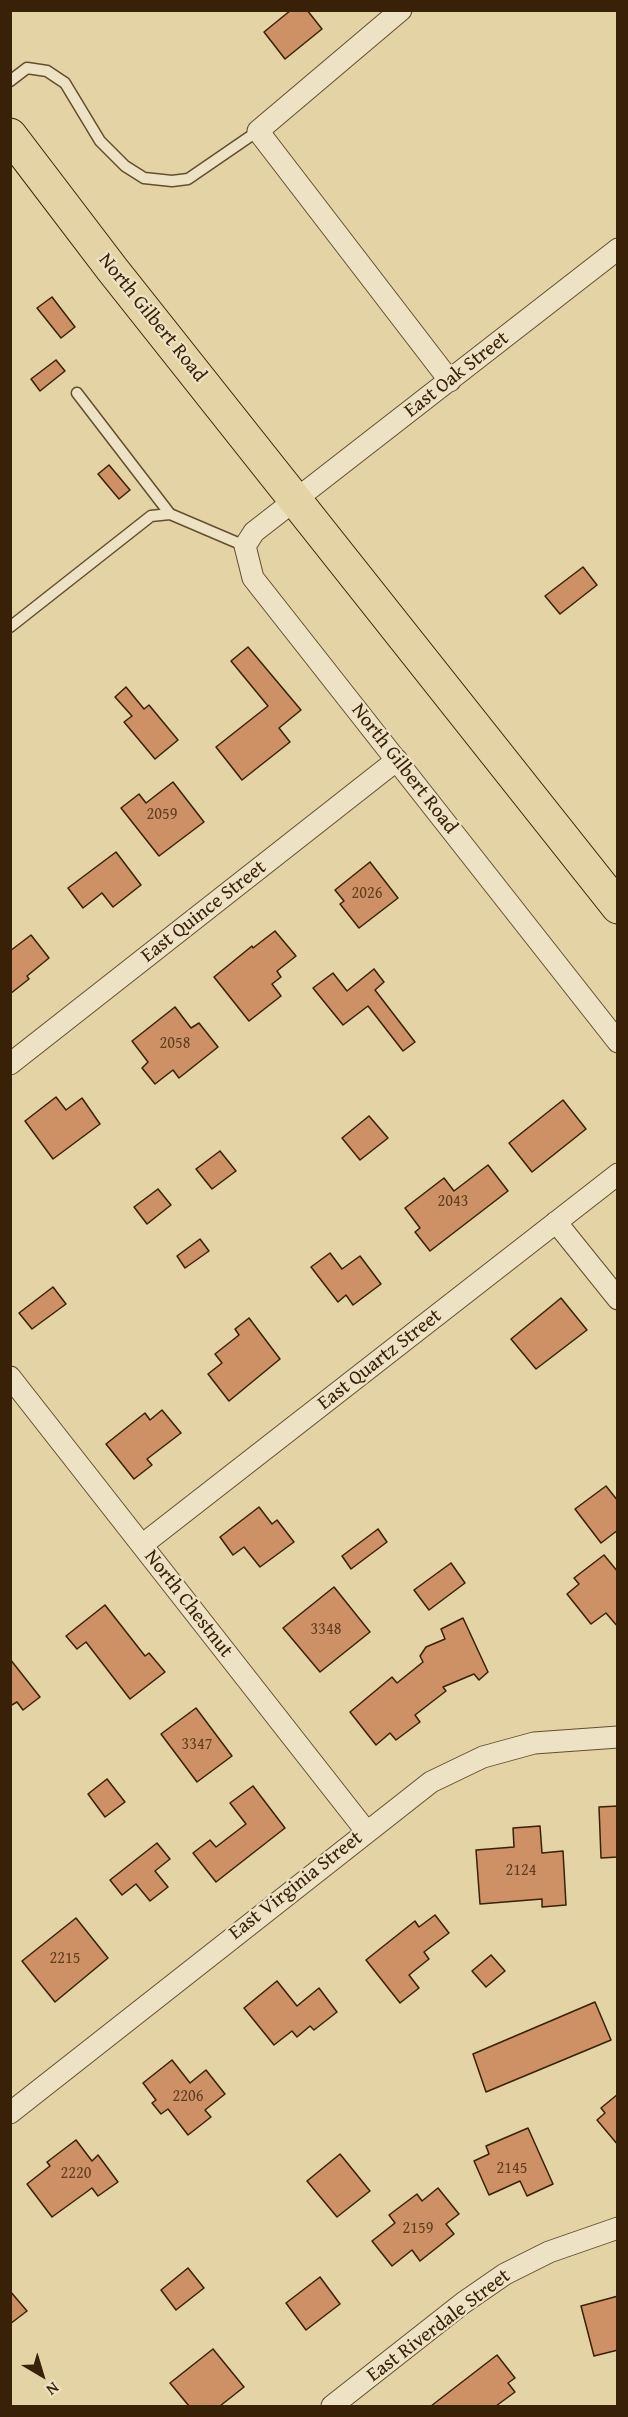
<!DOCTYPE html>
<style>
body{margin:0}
#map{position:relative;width:628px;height:2417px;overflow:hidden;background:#e4d4a5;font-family:"Gentium Book Plus",serif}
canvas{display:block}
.frame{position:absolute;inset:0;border:12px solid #382106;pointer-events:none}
.north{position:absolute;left:12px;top:2345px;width:60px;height:60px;-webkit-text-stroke:4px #ede3c4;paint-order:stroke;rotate:142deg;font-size:16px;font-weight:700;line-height:24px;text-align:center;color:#382106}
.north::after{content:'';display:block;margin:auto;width:21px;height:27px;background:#382106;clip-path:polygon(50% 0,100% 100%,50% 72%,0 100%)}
</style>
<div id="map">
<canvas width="628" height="2417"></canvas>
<div class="frame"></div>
<div class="north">N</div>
</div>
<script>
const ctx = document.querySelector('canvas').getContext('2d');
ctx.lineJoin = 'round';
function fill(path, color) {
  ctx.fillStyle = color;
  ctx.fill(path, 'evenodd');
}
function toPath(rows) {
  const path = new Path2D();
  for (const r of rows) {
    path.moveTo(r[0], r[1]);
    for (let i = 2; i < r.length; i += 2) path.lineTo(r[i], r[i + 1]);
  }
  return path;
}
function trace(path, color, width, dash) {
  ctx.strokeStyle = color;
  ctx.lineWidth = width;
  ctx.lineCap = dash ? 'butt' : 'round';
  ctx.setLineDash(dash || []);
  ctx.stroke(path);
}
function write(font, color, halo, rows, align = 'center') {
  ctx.font = font + ' "Gentium Book Plus",serif';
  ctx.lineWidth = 4.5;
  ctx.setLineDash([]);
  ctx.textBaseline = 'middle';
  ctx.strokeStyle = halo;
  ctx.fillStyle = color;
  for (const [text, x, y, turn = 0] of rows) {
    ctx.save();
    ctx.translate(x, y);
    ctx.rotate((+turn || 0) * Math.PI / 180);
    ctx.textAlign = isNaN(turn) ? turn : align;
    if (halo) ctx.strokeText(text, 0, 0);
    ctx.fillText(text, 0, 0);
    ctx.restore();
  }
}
const building = toPath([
 [291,10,307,10,322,29,285,59,264,32,291,10],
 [52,297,75,327,61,338,37,308,52,297],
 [56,360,65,371,40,391,31,379,56,360],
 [109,465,130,490,119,499,98,474,109,465],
 [583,567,597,585,560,614,545,596,583,567],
 [248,647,301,710,279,728,290,742,242,780,216,747,268,706,231,661,248,647],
 [126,687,144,709,149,705,178,740,155,759,124,722,132,716,115,697,126,687],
 [173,782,204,822,159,856,121,808,139,794,146,803,173,782],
 [116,852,141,885,113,907,102,893,83,908,68,888,116,852],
 [370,862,398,898,359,928,340,904,344,901,335,890,370,862],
 [275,931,296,956,277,971,281,977,272,984,281,996,249,1021,214,977,252,946,253,948,275,931],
 [31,935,49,958,27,976,29,979,10,994,10,951,31,935],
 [374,969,384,982,375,990,415,1042,403,1051,368,1006,343,1025,313,988,333,973,347,991,374,969],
 [175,1007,191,1028,199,1023,218,1047,179,1078,173,1070,155,1084,142,1068,148,1062,132,1041,175,1007],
 [56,1097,66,1110,82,1098,100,1124,53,1159,25,1121,56,1097],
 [563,1100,586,1129,532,1172,509,1143,563,1100],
 [369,1116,388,1138,360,1160,342,1138,369,1116],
 [220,1151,236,1171,212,1189,196,1169,220,1151],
 [488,1165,508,1191,430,1251,415,1232,420,1228,405,1208,444,1178,454,1191,488,1165],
 [158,1189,171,1205,147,1224,134,1207,158,1189],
 [200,1239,209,1251,185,1268,177,1256,200,1239],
 [330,1253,342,1269,360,1256,381,1284,353,1305,346,1295,338,1302,311,1267,330,1253],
 [53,1287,66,1304,32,1329,19,1313,53,1287],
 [561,1298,587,1330,536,1369,511,1339,561,1298],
 [249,1318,280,1359,229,1401,208,1374,222,1363,215,1354,239,1335,235,1329,249,1318],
 [162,1410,181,1433,147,1459,152,1465,134,1479,106,1444,145,1413,150,1420,162,1410],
 [606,1486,618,1501,618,1530,601,1543,575,1509,606,1486],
 [259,1507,272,1524,277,1520,294,1542,260,1567,244,1547,233,1555,220,1537,259,1507],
 [378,1529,387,1542,351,1569,342,1556,378,1529],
 [604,1555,618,1572,618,1627,606,1613,591,1624,567,1594,579,1584,574,1578,604,1555],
 [451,1563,465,1583,429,1610,414,1590,451,1563],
 [334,1587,370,1632,320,1672,283,1628,334,1587],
 [105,1605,145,1656,149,1653,165,1672,130,1699,86,1642,77,1649,66,1636,105,1605],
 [463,1618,488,1672,479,1680,474,1674,443,1687,446,1691,415,1715,420,1722,396,1740,390,1733,376,1745,350,1712,392,1677,397,1683,423,1662,420,1656,426,1647,445,1639,441,1629,463,1618],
 [10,1659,40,1697,23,1710,17,1702,10,1706,10,1659],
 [196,1708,232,1756,197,1782,161,1734,196,1708],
 [107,1779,125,1802,105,1817,88,1794,107,1779],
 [253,1786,285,1828,216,1882,193,1853,210,1840,216,1847,246,1824,230,1803,253,1786],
 [618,1806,618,1857,601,1858,599,1807,618,1806],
 [540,1826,542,1853,563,1851,566,1905,542,1907,542,1899,480,1904,476,1850,514,1847,513,1828,540,1826],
 [157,1843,170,1859,155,1871,168,1887,150,1901,136,1884,122,1895,110,1880,157,1843],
 [435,1915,449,1933,424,1952,429,1959,409,1975,419,1988,400,2003,366,1960,415,1921,419,1927,435,1915],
 [76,1918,108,1958,55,2002,22,1961,76,1918],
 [491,1955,505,1971,486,1987,472,1971,491,1955],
 [277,1981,297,2006,319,1988,337,2012,314,2030,310,2026,297,2037,292,2031,274,2045,244,2008,277,1981],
 [595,2002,611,2040,486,2092,473,2054,595,2002],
 [172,2060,190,2083,206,2070,225,2094,205,2110,211,2117,188,2135,168,2109,161,2114,152,2103,156,2100,143,2083,172,2060],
 [618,2094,618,2145,597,2120,605,2113,601,2108,618,2094],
 [528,2128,553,2184,527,2196,520,2181,489,2195,474,2161,489,2154,486,2146,528,2128],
 [76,2140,92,2161,98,2155,118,2182,98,2196,92,2188,52,2217,27,2184,50,2166,47,2162,76,2140],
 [340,2154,370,2191,337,2217,307,2181,340,2154],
 [438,2188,459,2214,446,2224,454,2234,420,2261,412,2250,392,2266,372,2241,395,2223,389,2215,417,2194,422,2201,438,2188],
 [188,2268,204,2288,176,2310,161,2290,188,2268],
 [320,2277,340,2304,306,2330,286,2303,320,2277],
 [10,2291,27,2311,10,2324,10,2291],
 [618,2296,618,2350,594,2356,581,2306,618,2296],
 [213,2349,244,2387,220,2406,189,2406,170,2383,213,2349],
 [497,2355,515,2378,508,2383,515,2392,496,2406,431,2406,497,2355]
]);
fill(building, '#ce9065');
trace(building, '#382106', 1.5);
const service = toPath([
 [10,81,27,68,47,71,65,83,100,141,125,166,144,178,172,181,188,179,258,131],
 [77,393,170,514],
 [10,627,151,516,170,514,245,546]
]);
const minor = toPath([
 [401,10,258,131,450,381],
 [618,249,254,532,245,546,253,578,618,1042],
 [10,1064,397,760],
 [556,1222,618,1299],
 [10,1377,366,1831],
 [142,1545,618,1174],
 [10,2113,431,1782,483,1757,534,1743,618,1737],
 [332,2406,463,2303,505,2274,549,2252,618,2228]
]);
const primary = toPath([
 [10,135,112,269,618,907]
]);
trace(service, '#634e2e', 13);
trace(minor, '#634e2e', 23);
trace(primary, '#382106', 35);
trace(service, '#ede3c4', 10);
trace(minor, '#ede3c4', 21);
trace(primary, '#e4d4a5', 33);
write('16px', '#5e3d1e', null, [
 ["2059",162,815],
 ["2026",367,894],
 ["2058",175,1044],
 ["2043",453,1202],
 ["3348",326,1630],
 ["3347",197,1745],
 ["2124",521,1871],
 ["2215",65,1959],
 ["2206",188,2097],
 ["2145",512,2169],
 ["2220",76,2174],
 ["2159",418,2229]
]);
write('20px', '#382106', '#ede3c4', [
 ["North Gilbert Road",152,318,51],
 ["East Oak Street",457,375,-38],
 ["North Gilbert Road",404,769,52],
 ["East Quince Street",204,912,-38],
 ["East Quartz Street",380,1360,-38],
 ["North Chestnut",188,1604,52],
 ["East Virginia Street",296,1886,-38],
 ["East Riverdale Street",439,2326,-37]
]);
</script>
